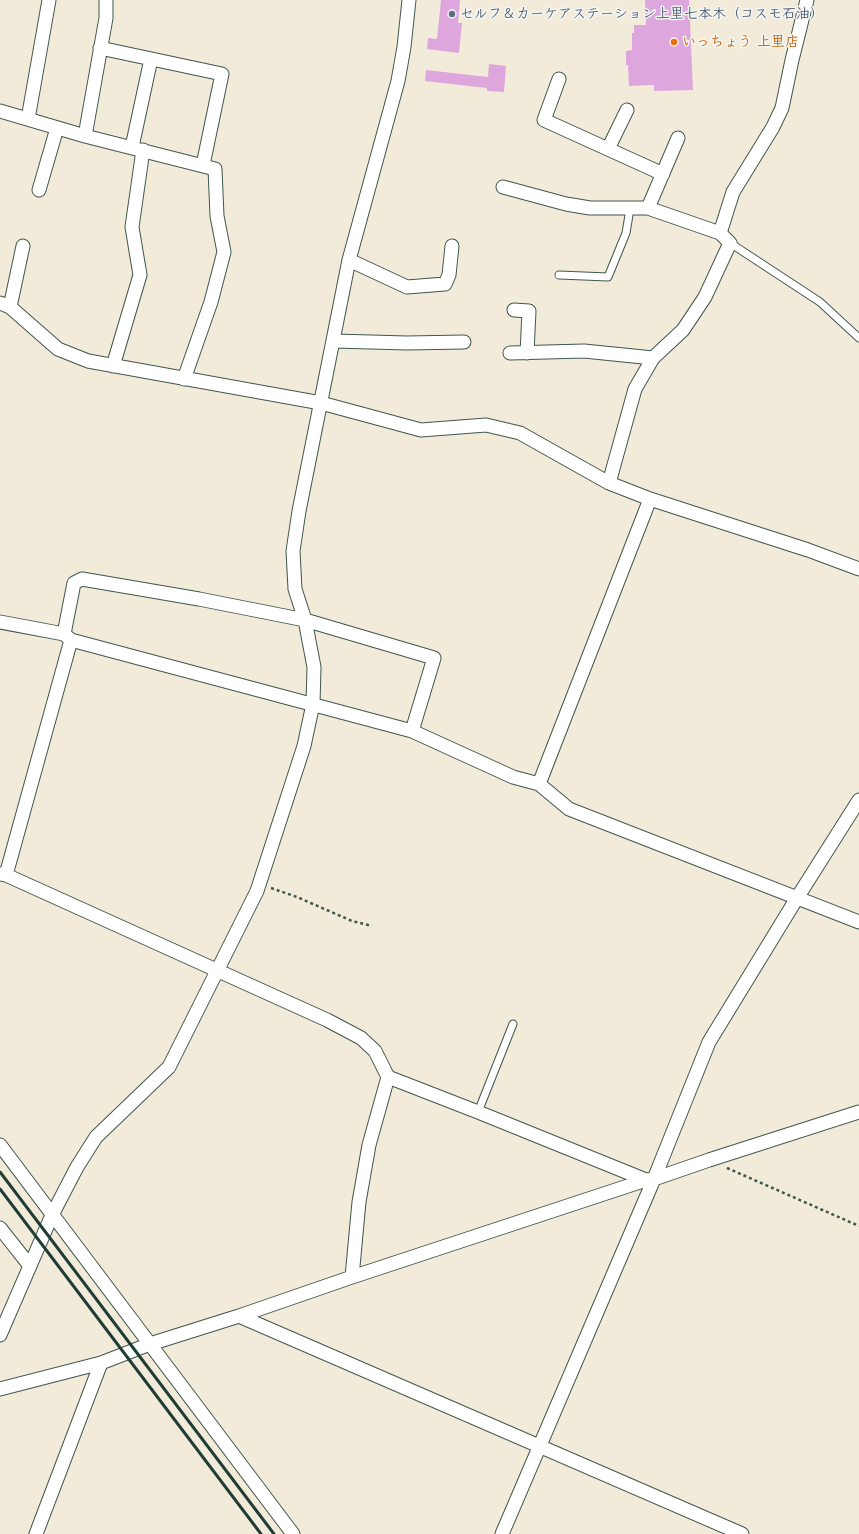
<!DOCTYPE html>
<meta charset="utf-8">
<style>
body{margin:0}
canvas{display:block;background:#f3ebda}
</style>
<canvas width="859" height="1534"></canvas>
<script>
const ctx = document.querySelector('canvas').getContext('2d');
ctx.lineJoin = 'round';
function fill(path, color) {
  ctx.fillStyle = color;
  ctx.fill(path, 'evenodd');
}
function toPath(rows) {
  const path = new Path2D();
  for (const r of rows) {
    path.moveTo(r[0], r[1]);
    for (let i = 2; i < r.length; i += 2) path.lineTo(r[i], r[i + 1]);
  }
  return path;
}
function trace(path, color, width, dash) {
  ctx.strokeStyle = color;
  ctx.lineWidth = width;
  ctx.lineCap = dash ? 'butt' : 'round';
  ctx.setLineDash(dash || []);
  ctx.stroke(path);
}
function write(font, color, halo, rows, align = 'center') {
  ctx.font = font + ' "Comic Neue","Klee One",sans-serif';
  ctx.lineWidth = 3;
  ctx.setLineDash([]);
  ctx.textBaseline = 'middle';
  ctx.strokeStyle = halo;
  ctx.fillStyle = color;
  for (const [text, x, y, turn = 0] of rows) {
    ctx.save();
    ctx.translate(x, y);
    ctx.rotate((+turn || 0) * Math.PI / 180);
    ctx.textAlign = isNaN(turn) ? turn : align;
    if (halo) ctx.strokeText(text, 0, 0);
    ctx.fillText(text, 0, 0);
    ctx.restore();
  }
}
fill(toPath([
 [441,0,460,0,458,23,462,23,459,53,427,49,428,38,437,39],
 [645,0,689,0,693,90,654,91,654,85,629,86,628,65,626,65,626,51,632,50,632,33,634,33,634,25,646,25],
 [489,64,506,66,504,92,487,91,487,88,425,81,426,70,488,77]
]), '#dda6dd');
const lane = toPath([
 [730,243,820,302,859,338],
 [559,275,608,277,626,233,630,209],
 [478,1112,513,1024]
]);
const street = toPath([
 [100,48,222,74,203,165],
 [559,79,544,120,663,174],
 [0,111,85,136,215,169,217,216,224,252,211,302,184,379],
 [28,119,49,0],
 [85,136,106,18,106,0],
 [132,147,151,59],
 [608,149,627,110],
 [503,187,566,204,590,208,648,208,720,233],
 [39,190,57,128],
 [648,208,678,138],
 [349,260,407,287,445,284,449,275,452,246],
 [0,303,10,307,58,349,88,361,321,403,421,430,486,425,520,433,609,483,650,499,808,550,859,569],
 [10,307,23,246],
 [514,310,529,311,527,353],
 [334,341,407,343,464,342],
 [510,353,584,351,653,358],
 [113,366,140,275,132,227,143,150],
 [609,483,635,389,653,358,683,330,705,297,730,243,720,233,733,192,773,127,782,108,792,60,807,0],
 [0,622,64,634,71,640,412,731,513,777,539,784,569,809,859,922],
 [64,634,74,583,82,579,199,599,305,620,434,658,412,731],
 [539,784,650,499],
 [0,874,6,875,327,1020,361,1038,375,1051,388,1077,369,1145,359,1202,352,1277],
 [6,875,71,640],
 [388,1077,478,1112,646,1180],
 [0,1145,293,1534],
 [0,1228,30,1266],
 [239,1316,742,1534],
 [0,1335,52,1215,77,1167,96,1137,169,1067,257,891,304,746,313,704,314,667,305,620,295,589,293,551,299,511,349,260,398,81,404,47,409,0],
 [0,1389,101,1363,150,1344,239,1316,352,1277,646,1180,654,1179,709,1160,859,1112],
 [36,1534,101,1363],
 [502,1534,654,1179,709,1042,797,898,859,800]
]);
trace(lane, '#3f574d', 9);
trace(street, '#3f574d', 15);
trace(toPath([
 [271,888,297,897,352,921,372,926],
 [727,1168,859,1226]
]), '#3f574d', 2.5, [3, 3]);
trace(lane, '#fff', 7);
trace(street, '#fff', 13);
trace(toPath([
 [0,1172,274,1534],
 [0,1189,261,1534]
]), '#1f3d34', 3);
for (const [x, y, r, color] of [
 [452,14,4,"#5c6f8a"],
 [674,42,4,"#e8710a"]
]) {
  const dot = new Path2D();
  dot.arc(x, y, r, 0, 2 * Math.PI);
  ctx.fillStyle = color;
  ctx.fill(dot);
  trace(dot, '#f6f6f2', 1.5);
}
write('bold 14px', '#4e5e75', '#f6f6f2', [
 ["セルフ＆カーケアステーション上里七本木（コスモ石油）",460,14]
], 'left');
write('bold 14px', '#c56008', '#f6f6f2', [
 ["いっちょう 上里店",682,42]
], 'left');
</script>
